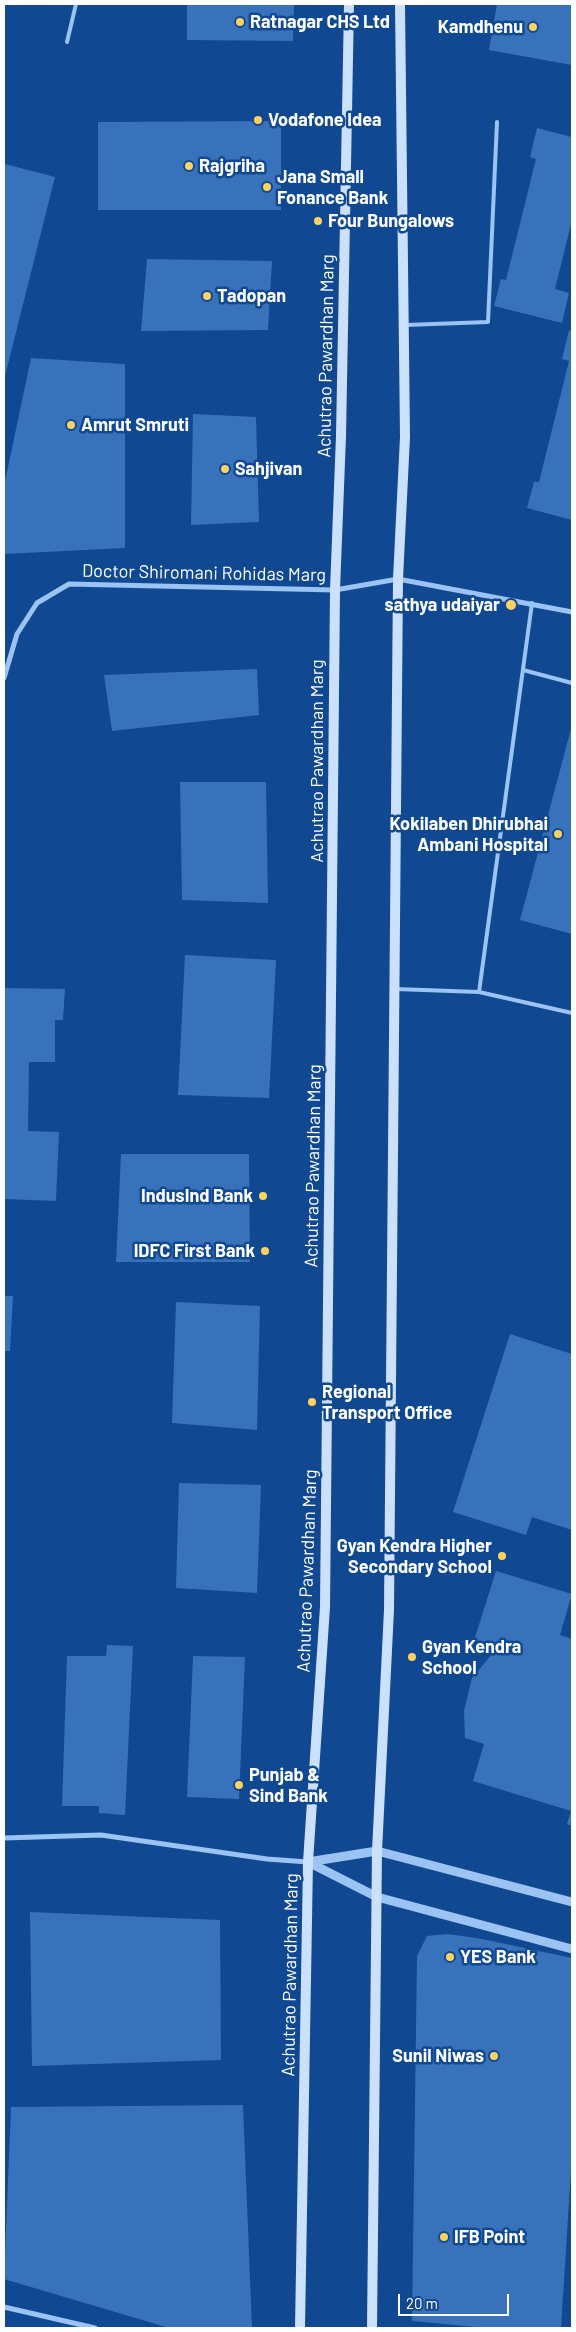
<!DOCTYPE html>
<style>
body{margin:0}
#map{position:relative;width:576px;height:2332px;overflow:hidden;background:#104992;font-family:Barlow,sans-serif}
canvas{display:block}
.frame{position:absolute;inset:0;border:5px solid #fff;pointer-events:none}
.scale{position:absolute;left:398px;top:2294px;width:111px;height:22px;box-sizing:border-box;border:2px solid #fff;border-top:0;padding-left:6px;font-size:15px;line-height:18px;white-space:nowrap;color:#fff;-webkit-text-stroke:4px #104992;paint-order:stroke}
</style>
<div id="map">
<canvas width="576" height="2332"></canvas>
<div class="frame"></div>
<div class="scale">20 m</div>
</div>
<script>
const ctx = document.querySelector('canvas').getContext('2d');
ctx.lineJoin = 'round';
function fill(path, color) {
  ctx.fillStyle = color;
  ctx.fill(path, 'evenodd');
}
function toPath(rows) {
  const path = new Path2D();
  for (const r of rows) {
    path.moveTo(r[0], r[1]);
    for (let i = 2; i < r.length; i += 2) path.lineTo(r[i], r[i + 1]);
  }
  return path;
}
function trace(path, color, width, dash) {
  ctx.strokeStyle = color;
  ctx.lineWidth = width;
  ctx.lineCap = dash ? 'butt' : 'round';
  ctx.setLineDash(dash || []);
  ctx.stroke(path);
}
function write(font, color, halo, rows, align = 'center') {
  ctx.font = font + ' Barlow,sans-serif';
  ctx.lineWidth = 5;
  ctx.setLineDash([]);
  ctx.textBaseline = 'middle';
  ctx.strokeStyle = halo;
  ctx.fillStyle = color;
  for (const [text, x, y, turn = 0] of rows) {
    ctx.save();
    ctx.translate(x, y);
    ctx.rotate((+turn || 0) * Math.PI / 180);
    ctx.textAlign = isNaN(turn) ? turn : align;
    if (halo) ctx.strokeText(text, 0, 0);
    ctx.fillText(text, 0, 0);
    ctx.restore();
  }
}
fill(toPath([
 [187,4,294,4,293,41,187,40],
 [497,4,572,4,572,65,489,50],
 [281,121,281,210,98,210,98,122],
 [537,128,572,137,572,220,555,289,569,293,562,323,494,306,501,279,506,280,536,159,530,157],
 [5,164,55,177,4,380,4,171],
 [147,259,272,261,268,330,141,331],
 [569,330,572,331,572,520,527,508,534,482,539,482,569,361,562,359],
 [31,358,125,364,125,548,4,554,4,486],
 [193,414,256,417,259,522,191,525],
 [257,669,259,715,112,731,104,675],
 [572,725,572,934,520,920],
 [180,782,266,782,268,903,182,900],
 [185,955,276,960,269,1098,178,1095],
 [4,988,65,989,63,1020,55,1020,55,1062,29,1062,28,1131,59,1132,56,1201,4,1199],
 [121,1154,249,1154,250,1262,116,1262],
 [4,1296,13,1296,10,1351,4,1351],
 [176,1302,260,1306,257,1430,172,1423],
 [510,1334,572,1354,572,1530,532,1517,526,1535,453,1512],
 [179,1483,261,1485,257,1593,176,1588],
 [496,1571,572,1594,560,1635,572,1639,572,1826,567,1824,571,1811,473,1781,484,1744,465,1738,464,1711,472,1678,492,1654,472,1647],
 [107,1645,133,1646,125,1815,99,1813,99,1806,62,1806,67,1656,106,1656],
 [193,1656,245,1657,239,1799,187,1797],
 [30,1912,220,1920,221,2060,32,2066],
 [447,1934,477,1938,572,1958,572,2154,561,2328,486,2328,412,2321,417,1956,427,1936],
 [243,2105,252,2328,169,2328,4,2279,11,2107]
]), '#3872bb');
trace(toPath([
 [67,42,76,4],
 [406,325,488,322,497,122],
 [523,670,572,683],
 [395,989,479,992,572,1013],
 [479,992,532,603]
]), '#9bc3f4', 4);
trace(toPath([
 [4,678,17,634,37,603,69,584,335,590,398,579,572,612],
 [4,1838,101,1835,267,1859,308,1862],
 [4,2307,95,2328]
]), '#9bc3f4', 5);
trace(toPath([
 [308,1862,377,1897,572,1949],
 [308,1862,377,1851,572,1902]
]), '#9bc3f4', 9);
trace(toPath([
 [300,2328,308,1862,325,1607,335,590,341,436,349,4],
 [372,2328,377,1851,389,1610,398,579,405,437,400,4]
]), '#cbe0fd', 10);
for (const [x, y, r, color] of [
 [240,22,5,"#ffd15e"],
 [533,27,5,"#ffd15e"],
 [258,120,5,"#ffd15e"],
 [189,166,5,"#ffd15e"],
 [267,187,5,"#ffd15e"],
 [318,221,5,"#ffd15e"],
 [207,296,5,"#ffd15e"],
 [71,425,5,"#ffd15e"],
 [225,469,5,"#ffd15e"],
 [511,605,6,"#ffd15e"],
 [558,834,5,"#ffd15e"],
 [263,1196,5,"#ffd15e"],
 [265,1251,5,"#ffd15e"],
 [312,1402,5,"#ffd15e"],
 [502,1556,5,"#ffd15e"],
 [412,1657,5,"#ffd15e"],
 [239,1785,5,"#ffd15e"],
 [450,1957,5,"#ffd15e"],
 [494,2056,5,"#ffd15e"],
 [444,2237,5,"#ffd15e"]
]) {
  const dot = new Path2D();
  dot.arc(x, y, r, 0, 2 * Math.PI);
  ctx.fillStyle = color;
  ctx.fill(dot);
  trace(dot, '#104992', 2);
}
write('bold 18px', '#fff', '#104992', [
 ["Ratnagar CHS Ltd",250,22],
 ["Kamdhenu",523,27,"right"],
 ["Vodafone Idea",268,120],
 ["Rajgriha",199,166],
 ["Jana Small",277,177],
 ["Fonance Bank",277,198],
 ["Four Bungalows",328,221],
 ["Tadopan",217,296],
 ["Amrut Smruti",81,425],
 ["Sahjivan",235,469],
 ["sathya udaiyar",500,605,"right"],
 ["Kokilaben Dhirubhai",548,824,"right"],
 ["Ambani Hospital",548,845,"right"],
 ["IndusInd Bank",253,1196,"right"],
 ["IDFC First Bank",255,1251,"right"],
 ["Regional",322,1392],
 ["Transport Office",322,1413],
 ["Gyan Kendra Higher",492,1546,"right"],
 ["Secondary School",492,1567,"right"],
 ["Gyan Kendra",422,1647],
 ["School",422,1668],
 ["Punjab &",249,1775],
 ["Sind Bank",249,1796],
 ["YES Bank",460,1957],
 ["Sunil Niwas",484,2056,"right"],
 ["IFB Point",454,2237]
], 'left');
write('18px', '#fff', '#104992', [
 ["Achutrao Pawardhan Marg",326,356,-89],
 ["Doctor Shiromani Rohidas Marg",204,573,1],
 ["Achutrao Pawardhan Marg",317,761,-90],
 ["Achutrao Pawardhan Marg",313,1166,-89],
 ["Achutrao Pawardhan Marg",307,1571,-88],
 ["Achutrao Pawardhan Marg",290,1975,-89]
]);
</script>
